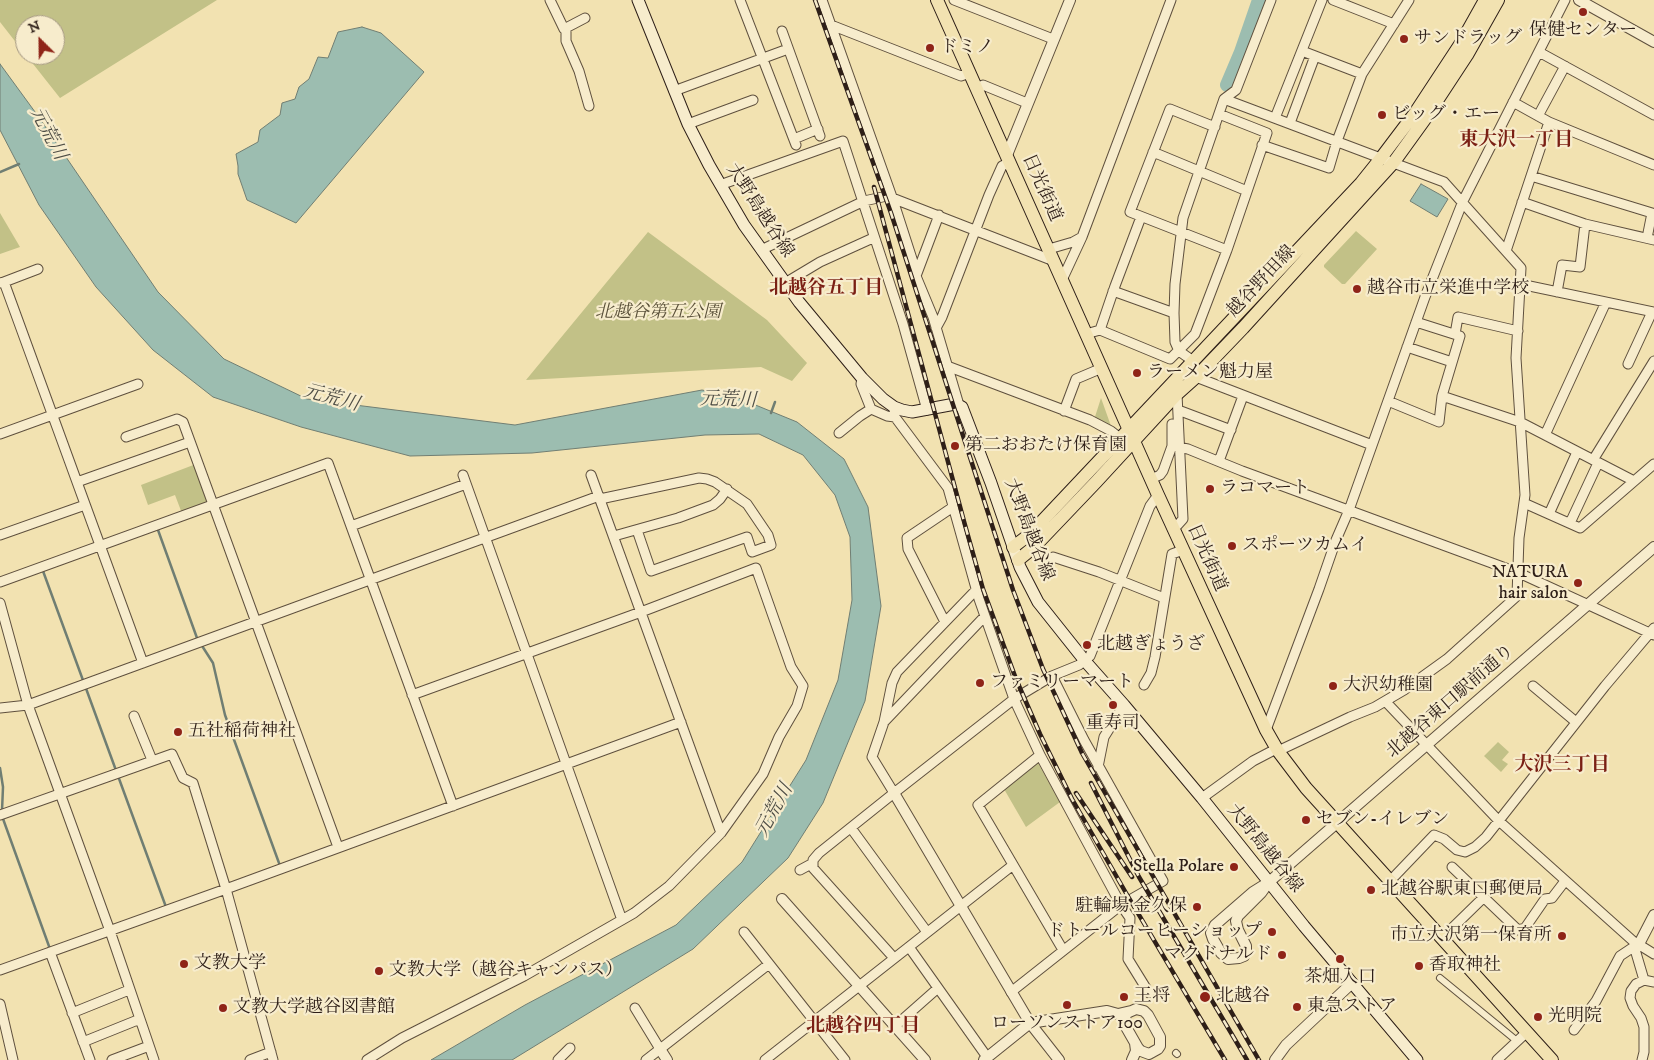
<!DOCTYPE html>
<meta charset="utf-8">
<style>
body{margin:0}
#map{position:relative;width:1654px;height:1060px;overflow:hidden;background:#f2e2b1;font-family:"IM FELL DW Pica",serif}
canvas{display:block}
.north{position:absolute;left:15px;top:15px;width:50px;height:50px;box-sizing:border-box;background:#f7eccc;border:1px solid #a79a84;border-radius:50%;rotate:337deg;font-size:14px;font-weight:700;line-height:20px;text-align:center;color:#2e1f18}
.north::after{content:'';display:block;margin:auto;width:18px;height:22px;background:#8f2418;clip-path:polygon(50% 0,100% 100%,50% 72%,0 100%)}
</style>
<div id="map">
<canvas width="1654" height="1060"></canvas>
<div class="north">N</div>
</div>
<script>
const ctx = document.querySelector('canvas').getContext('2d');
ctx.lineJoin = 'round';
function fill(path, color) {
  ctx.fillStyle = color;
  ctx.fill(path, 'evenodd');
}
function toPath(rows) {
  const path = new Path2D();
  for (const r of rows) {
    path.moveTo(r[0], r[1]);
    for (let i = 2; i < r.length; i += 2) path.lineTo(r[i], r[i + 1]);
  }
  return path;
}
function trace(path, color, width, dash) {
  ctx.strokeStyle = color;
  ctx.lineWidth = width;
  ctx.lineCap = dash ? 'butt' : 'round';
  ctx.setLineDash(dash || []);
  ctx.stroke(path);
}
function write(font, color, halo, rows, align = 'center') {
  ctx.font = font + ' "IM FELL DW Pica","Noto Serif JP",serif';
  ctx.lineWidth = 4.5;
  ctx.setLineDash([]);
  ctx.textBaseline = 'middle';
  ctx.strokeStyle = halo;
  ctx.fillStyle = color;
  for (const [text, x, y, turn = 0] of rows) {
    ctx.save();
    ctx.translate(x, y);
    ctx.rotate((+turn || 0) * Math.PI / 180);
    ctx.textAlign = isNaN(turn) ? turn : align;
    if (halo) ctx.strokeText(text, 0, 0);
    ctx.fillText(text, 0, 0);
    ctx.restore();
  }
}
fill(toPath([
 [0,0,217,0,60,98,26,55,55,55,55,25,25,25,25,54,0,22],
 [0,213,20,247,0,254],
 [1356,231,1377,249,1345,284,1342,284,1324,267,1324,265],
 [648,232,767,320,807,363,792,381,761,367,526,380],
 [1101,398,1111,426,1094,420],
 [196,464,212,505,183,516,175,495,148,505,141,485],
 [1498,742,1509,752,1502,760,1508,764,1501,772,1484,756],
 [1038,763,1060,802,1026,827,1004,789]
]), '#c2c187');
const water = toPath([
 [362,27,381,33,424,72,296,223,247,200,238,174,238,166,236,154,258,142,260,130,280,115,282,103,295,99,299,87,309,79,318,57,328,58,338,32,362,27],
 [0,64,38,116,158,292,224,359,307,399,515,425,702,390,736,397,797,422,844,459,868,507,881,606,865,701,823,803,788,858,693,949,512,1060,431,1060,525,1005,676,925,742,862,806,760,838,680,852,600,850,537,835,495,803,455,759,434,705,435,532,453,410,456,301,427,213,397,153,350,96,287,39,205,0,130,0,64],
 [1421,184,1448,199,1437,217,1410,201,1421,184]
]);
fill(water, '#9cbdb0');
trace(water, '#707e73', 1);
trace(toPath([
 [0,172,19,164],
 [771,413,775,402],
 [158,530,197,638,213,663,225,715,279,863],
 [43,571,166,907],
 [0,768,3,787,2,811],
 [2,816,50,949]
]), '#707e73', 2.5);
trace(toPath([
 [1227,85,1241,52,1259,0]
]), '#9cbdb0', 14);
const pedestrian = toPath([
 [1440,978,1517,1041],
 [1176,1053,1177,1054]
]);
const minor = toPath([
 [550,0,564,29,585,18],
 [740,0,796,145],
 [822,0,892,197,913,262,916,276,933,317,959,405],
 [954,0,1053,39],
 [1333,0,1394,24],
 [831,25,961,76,970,73],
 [566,28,566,41,579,71,589,106],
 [782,31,820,136],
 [1302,51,1362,74],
 [1539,52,1654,115],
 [977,88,983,85,1027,103],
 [674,91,788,49],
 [1224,99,1444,182,1521,268,1516,358,1525,495,1519,538,1517,596,1447,659,1404,690,1375,707,1350,717,1278,751],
 [1513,102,1549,122,1654,165],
 [1538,116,1565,66],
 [1275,118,1322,0],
 [1290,123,1315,56],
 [688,124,753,100],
 [1215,127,1170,109,1130,212,1227,250],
 [794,139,818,129],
 [1262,145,1329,168,1337,141,1362,74,1409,0],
 [1153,152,1247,191],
 [1531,176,1652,213,1647,238],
 [720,185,843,141,903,324,927,410],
 [1522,202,1585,224,1654,240],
 [1049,249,1073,242,1082,237],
 [761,250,864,201,887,196,1054,261],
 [1506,251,1549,122],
 [916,276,939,215],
 [1062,280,1082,237,1171,0],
 [4,282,38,269],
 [0,283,4,282,143,663],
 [785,283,820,262,873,238],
 [1520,284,1654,312],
 [1113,291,1174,313],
 [1557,292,1562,265,1580,267,1585,224],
 [936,328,942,317,989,195,1002,166,1010,162],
 [1100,330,1115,286,1141,217],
 [1086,334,1100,330,1170,359,1195,334,1227,250,1267,133,1219,114],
 [1455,334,1458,317,1518,331],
 [1407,347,1452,362],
 [1193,361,1179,351,1175,342,1174,313,1175,284,1183,218,1224,99,1236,90,1271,0],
 [1628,364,1652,312],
 [947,366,1090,420,1111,431,1120,438],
 [1196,377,1372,445],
 [1442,396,1520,422,1634,481],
 [1388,401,1439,422,1442,396,1460,336,1416,322],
 [894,407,895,417,948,488,979,599,1014,699,1040,755,1121,905,1130,918,1128,959,1149,993],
 [871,409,887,416,895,417],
 [1178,410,1231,430],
 [1064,411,1076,379,1102,368],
 [839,433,860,416,871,409,861,384,862,378],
 [0,434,138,384],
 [1545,435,1606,302],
 [126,437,177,419,183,422,338,847],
 [1172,446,1188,449,1242,471,1519,573,1654,635],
 [1593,460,1654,361],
 [1219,461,1243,396],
 [463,475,622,920],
 [591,475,721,833],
 [1151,479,1160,475,1163,471,1172,446,1172,424],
 [77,482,190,442],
 [600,499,699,478,707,479,715,482,747,504,768,535,771,545,752,552,747,537,651,571,637,530],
 [1524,503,1580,528,1654,464],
 [1549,514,1577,452],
 [1570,523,1598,463],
 [351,526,466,484],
 [1174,529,1183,519,1177,394],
 [0,535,85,505],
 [614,536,678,518,713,505,720,499,727,489],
 [1053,557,1099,572,1164,598],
 [0,582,328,463,453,806],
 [0,603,28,705,110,931,154,1060],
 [945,622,908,549,907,538,953,507],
 [1144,685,1151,673,1155,657,1172,554,1183,550],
 [1533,686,1576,722],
 [1386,702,1499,821,1633,941,1654,954],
 [0,708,28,705,599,496],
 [134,716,152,760],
 [884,722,985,616],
 [1266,730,1319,589,1336,540,1349,510,1425,297,1463,201,1565,0],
 [1040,755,978,805,1063,950],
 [1098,767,1104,737,1124,705],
 [894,793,872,757,884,722,892,683,897,672,976,590],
 [1202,798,1253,761,1276,749],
 [0,815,172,754,183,778,193,783,226,889,273,1060],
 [851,828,927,932],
 [1452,867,1518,930,1525,928,1545,899,1552,898,1565,881],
 [800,870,813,863],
 [1390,881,1434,835,1444,839,1457,850,1465,852,1475,847,1486,837,1605,686,1654,628],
 [744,932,845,1060],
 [1442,938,1483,898],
 [1634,946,1644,980,1636,984,1631,991,1630,998,1633,1006,1641,1018,1644,1027,1644,1052,1642,1060],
 [909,947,987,1057],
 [50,952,90,1060],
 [894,958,813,868,813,860,819,853,894,793,1014,699,1052,676],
 [0,970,226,889,681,722],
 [1644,980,1654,982],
 [1011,992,1121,905,1163,881,1084,740,1052,676,1079,665,1090,656,1150,506,1158,495],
 [0,1004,13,1060],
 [635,1008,660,1049],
 [72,1013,129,990],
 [895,1026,938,988],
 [1574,1030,1596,1001,1620,956,1638,944],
 [83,1042,140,1019],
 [112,1060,149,1046],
 [250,1060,271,1052],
 [367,1060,402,1038,524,976,634,913,669,886,721,833,763,774,779,737,797,706,803,686,791,667,756,568,641,612,412,695],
 [558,1060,570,1048],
 [646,1060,769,964],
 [765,1060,1013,865],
 [1497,1060,1527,1032]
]);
const tertiary = toPath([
 [1579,0,1654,42],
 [1007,155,1070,0],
 [894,793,1030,1023,1059,1060],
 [1269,882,1261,893,1238,916,1236,921,1238,930,1246,946,1246,952,1244,956,1239,958,1228,959,1221,953,1213,939,1211,933,1215,925,1253,892,1269,882,1654,547],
 [782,899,925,1060],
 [1639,944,1654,915],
 [1136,1009,1144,1011,1148,1015,1160,1037,1160,1046,1158,1049,1149,1054,1141,1051,1138,1048,1126,1027,1125,1017,1127,1013,1136,1009],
 [660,1049,667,1060],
 [984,1060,1030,1023,1107,1011,1118,1014,1131,1011],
 [1132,1060,1136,1051,1135,1043],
 [1275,1060,1286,1045,1352,983]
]);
const secondary = toPath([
 [638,0,688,124,709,165,744,225,799,302,862,378,883,399,894,407,902,410,912,412,955,404,962,407,991,483,1020,567,1038,602,1085,661,1124,705,1202,798,1304,926,1417,1060]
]);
const primary = toPath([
 [937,0,1158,495,1266,730,1278,751,1306,788,1552,1060],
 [1013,547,1029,535,1361,183,1381,158,1415,113,1461,43,1485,0],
 [1018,560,1034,547,1096,482,1177,394,1196,377,1243,328,1394,162,1425,119,1467,55,1498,0]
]);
trace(pedestrian, '#5f503e', 8);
trace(minor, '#5f503e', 11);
trace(tertiary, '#5f503e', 12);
trace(secondary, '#2e1f18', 13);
trace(primary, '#2e1f18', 14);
trace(pedestrian, '#f7eccc', 6);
trace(minor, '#f7eccc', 9);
trace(tertiary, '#f7eccc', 10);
trace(secondary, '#f7eccc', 11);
trace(primary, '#f2e2b1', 12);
const rail = toPath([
 [815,0,891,213,1013,590,1043,669,1082,753,1259,1060],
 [874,187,965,525,983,589,1016,679,1040,734,1072,799,1126,893,1225,1060],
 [1091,783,1139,877,1247,1060],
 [1076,793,1132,877]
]);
trace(rail, '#2e1f18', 4.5);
trace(rail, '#f7eccc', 2.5, [8]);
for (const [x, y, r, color] of [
 [1583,12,5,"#8f2418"],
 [1404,39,5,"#8f2418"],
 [930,48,5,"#8f2418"],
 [1382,115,5,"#8f2418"],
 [1357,289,5,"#8f2418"],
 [1137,373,5,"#8f2418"],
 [955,446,5,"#8f2418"],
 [1210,489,5,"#8f2418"],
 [1232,546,5,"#8f2418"],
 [1578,583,5,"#8f2418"],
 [1087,645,5,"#8f2418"],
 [980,683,5,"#8f2418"],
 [1333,686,5,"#8f2418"],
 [1113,705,5,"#8f2418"],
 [178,732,5,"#8f2418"],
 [1306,820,5,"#8f2418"],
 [1234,867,5,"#8f2418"],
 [1371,890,5,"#8f2418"],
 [1197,907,5,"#8f2418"],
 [1272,932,5,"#8f2418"],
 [1562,936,5,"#8f2418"],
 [1282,955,5,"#8f2418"],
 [1340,959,5,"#8f2418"],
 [184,964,5,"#8f2418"],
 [1419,966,5,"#8f2418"],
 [379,971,5,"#8f2418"],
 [1124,997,5,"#8f2418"],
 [1205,997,6,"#8f2418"],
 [1067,1005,5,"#8f2418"],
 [1297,1007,5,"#8f2418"],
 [223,1008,5,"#8f2418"],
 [1538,1017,5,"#8f2418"]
]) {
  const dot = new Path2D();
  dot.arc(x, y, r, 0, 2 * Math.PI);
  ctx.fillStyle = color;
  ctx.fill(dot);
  trace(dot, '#f7eccc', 2);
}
write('18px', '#2e1f18', '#f7eccc', [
 ["保健センター",1583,31,"center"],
 ["サンドラッグ",1414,39],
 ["ドミノ",940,48],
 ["ビッグ・エー",1392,115],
 ["越谷市立栄進中学校",1367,289],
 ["ラーメン魁力屋",1147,373],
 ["第二おおたけ保育園",965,446],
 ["ラコマート",1220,489],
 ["スポーツカムイ",1242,546],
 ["NATURA",1568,573,"right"],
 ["hair salon",1568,594,"right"],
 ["北越ぎょうざ",1097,645],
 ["ファミリーマート",990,683],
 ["大沢幼稚園",1343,686],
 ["重寿司",1113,724,"center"],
 ["五社稲荷神社",188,732],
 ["セブン-イレブン",1316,820],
 ["Stella Polare",1224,867,"right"],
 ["北越谷駅東口郵便局",1381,890],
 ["駐輪場 金久保",1187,907,"right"],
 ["ドトールコーヒーショップ",1262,932,"right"],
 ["市立大沢第一保育所",1552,936,"right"],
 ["マクドナルド",1272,955,"right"],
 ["文教大学",194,964],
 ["香取神社",1429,966],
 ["文教大学（越谷キャンパス）",389,971],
 ["茶畑入口",1340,978,"center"],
 ["王将",1134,997],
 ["北越谷",1216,997],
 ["東急ストア",1307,1007],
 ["文教大学越谷図書館",233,1008],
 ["光明院",1548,1017],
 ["ローソンストア100",1067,1024,"center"]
], 'left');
write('18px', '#2e1f18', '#f7eccc', [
 ["日光街道",1041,188,66],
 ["大野島越谷線",759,211,57],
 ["越谷野田線",1262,282,-47],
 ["大野島越谷線",1028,530,69],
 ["日光街道",1206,558,66],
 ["北越谷東口駅前通り",1451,702,-41],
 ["大野島越谷線",1264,849,51]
]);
write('italic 18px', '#5a5039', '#f7eccc', [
 ["北越谷第五公園",658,313]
]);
write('italic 19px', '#4f4e46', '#f7eccc', [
 ["元荒川",47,134,62],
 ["元荒川",331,399,15],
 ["元荒川",728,401,2],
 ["元荒川",775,811,-61]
]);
write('bold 19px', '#7a1f14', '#f7eccc', [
 ["東大沢一丁目",1516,141],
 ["北越谷五丁目",826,289],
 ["大沢三丁目",1562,766],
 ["北越谷四丁目",863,1027]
]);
</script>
